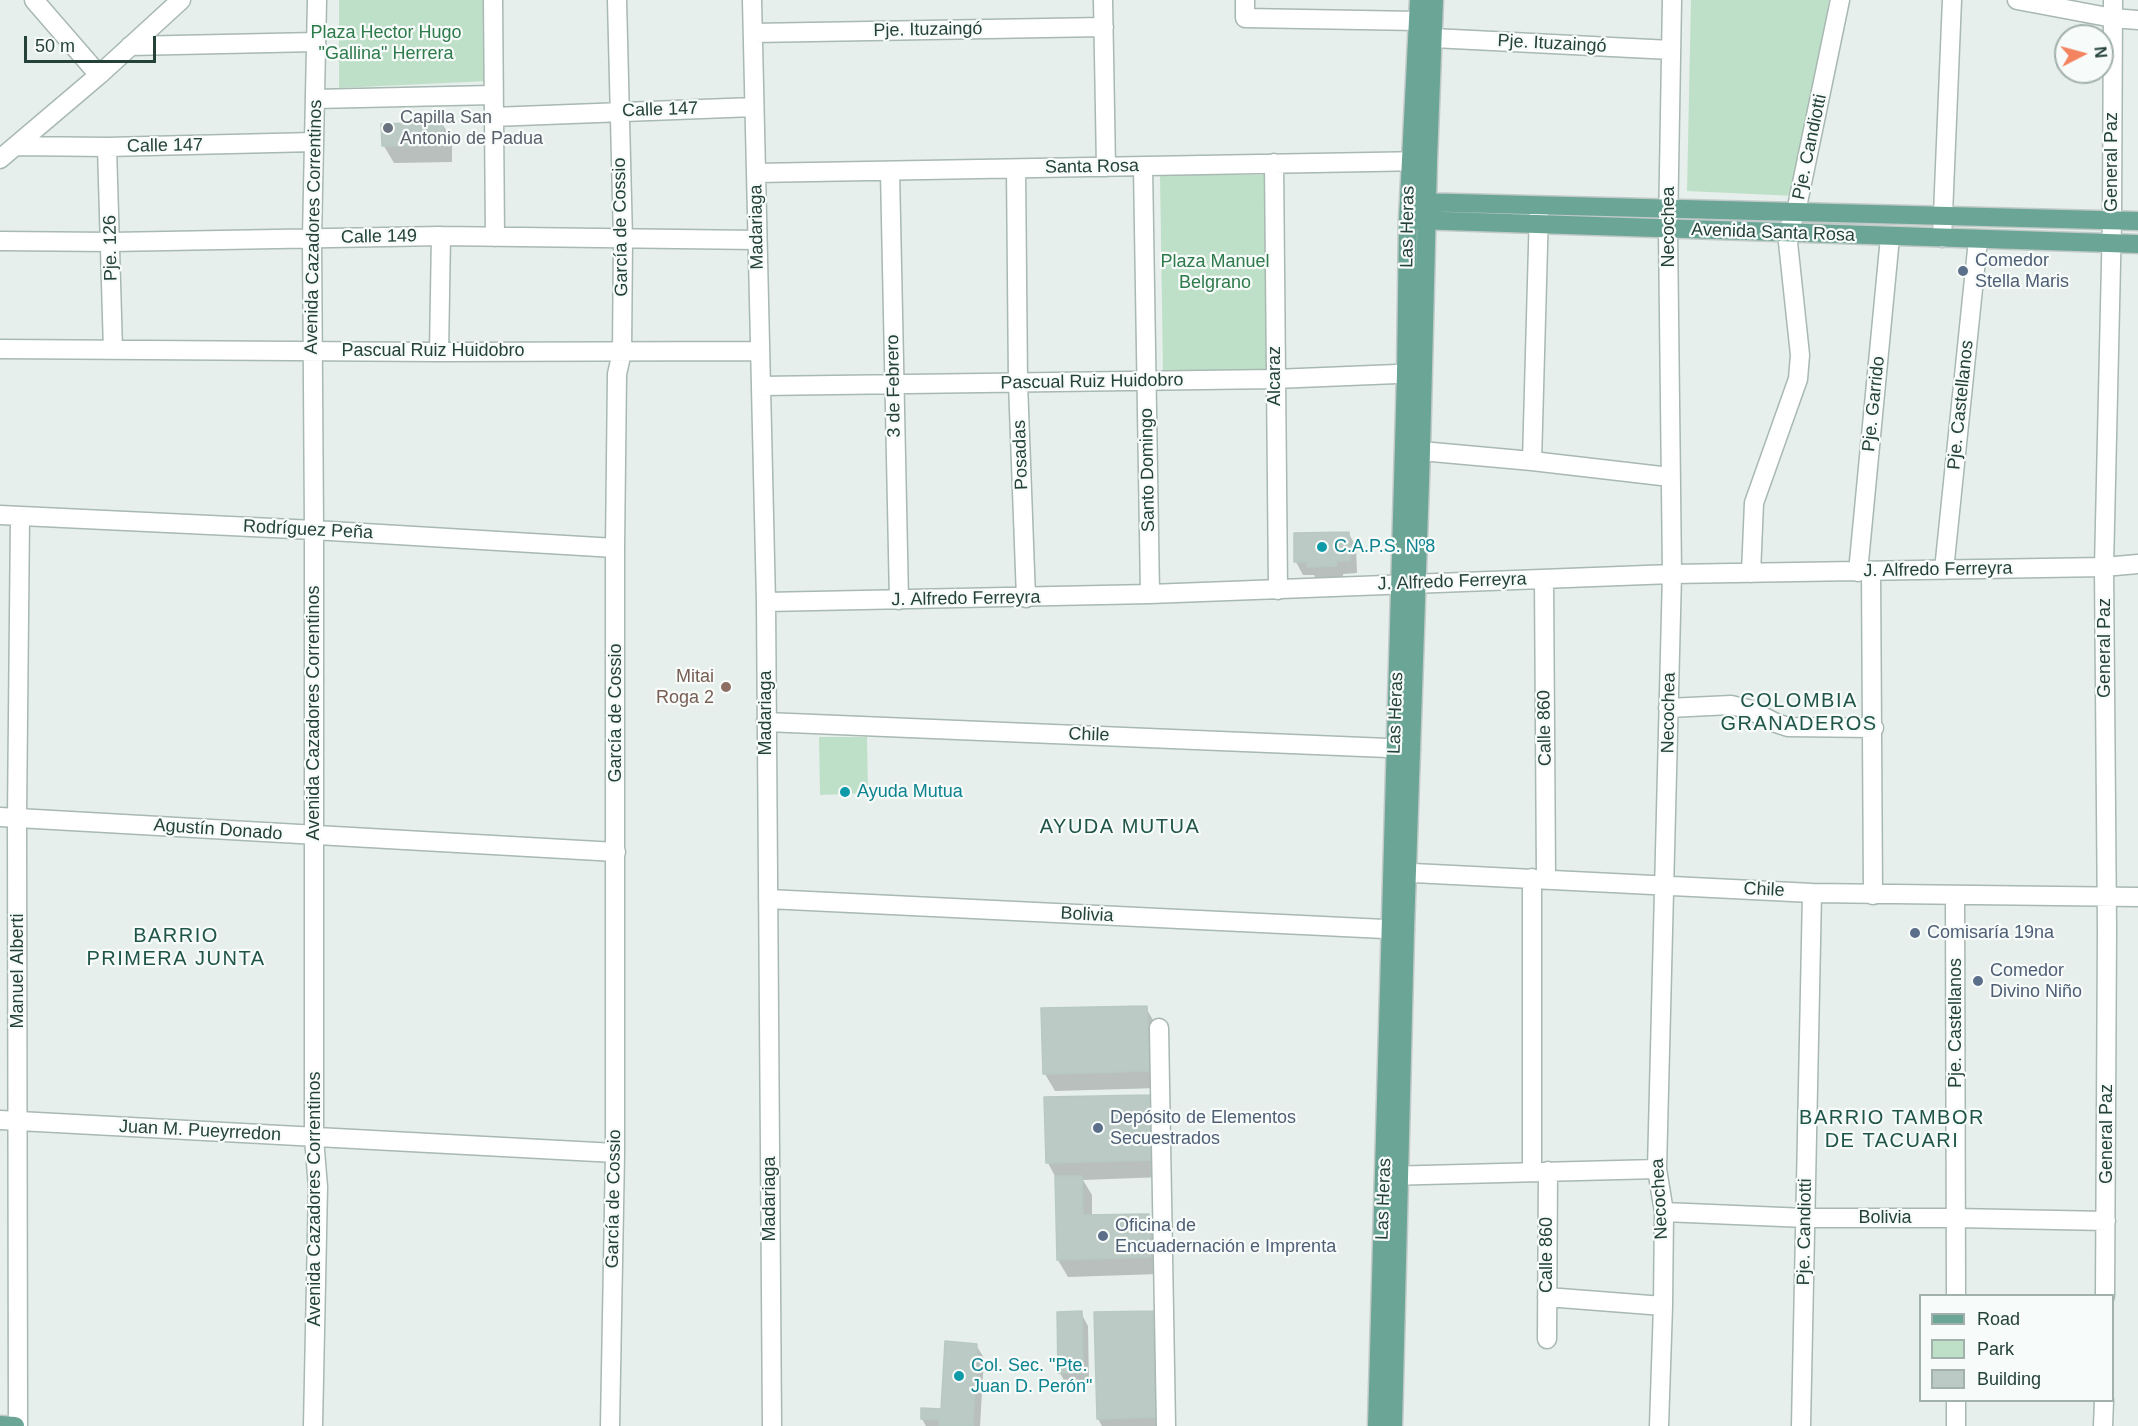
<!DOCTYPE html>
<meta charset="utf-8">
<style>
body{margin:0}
#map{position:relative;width:2138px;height:1426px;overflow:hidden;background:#e6efeb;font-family:Helvetica,sans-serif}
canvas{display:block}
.legend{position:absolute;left:1919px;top:1294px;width:195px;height:108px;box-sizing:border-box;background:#f7fbf9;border:2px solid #a3b1ad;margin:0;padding:8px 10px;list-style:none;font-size:18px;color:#24423a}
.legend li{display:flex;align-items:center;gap:12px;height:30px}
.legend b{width:30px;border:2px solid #a3b1ad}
.north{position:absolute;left:2054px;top:24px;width:60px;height:60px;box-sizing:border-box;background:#f7fbf9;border:2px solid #a3b1ad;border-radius:50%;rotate:84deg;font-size:16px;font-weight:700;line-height:24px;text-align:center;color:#24423a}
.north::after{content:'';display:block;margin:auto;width:21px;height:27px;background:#f4845f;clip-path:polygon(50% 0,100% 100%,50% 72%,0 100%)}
.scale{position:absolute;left:24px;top:36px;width:132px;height:27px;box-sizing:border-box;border:3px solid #24423a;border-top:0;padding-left:8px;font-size:18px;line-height:21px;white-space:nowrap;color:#24423a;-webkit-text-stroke:4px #f7fbf9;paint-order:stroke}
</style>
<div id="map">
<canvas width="2138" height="1426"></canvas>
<ul class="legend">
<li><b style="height:8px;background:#6aa596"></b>Road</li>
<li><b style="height:16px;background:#bfe0c8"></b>Park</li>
<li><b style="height:16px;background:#bbcac4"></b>Building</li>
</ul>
<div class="north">N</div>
<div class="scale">50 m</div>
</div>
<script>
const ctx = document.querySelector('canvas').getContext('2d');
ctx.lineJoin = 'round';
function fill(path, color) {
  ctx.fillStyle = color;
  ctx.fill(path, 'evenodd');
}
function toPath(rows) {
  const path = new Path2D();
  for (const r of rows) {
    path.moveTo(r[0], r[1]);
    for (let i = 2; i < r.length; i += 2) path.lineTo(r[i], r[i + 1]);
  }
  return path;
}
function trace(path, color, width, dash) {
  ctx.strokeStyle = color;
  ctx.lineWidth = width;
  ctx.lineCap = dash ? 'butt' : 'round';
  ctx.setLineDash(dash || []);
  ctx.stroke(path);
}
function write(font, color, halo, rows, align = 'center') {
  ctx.font = font + ' Helvetica,sans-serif';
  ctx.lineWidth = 4.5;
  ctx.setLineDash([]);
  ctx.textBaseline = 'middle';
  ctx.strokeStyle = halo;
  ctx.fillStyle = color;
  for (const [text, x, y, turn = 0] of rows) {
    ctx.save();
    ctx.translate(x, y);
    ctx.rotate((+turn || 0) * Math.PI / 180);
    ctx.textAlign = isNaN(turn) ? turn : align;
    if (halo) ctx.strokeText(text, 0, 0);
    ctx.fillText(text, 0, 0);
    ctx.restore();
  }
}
fill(toPath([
 [339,0,486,0,488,81,339,88],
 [1691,0,1829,0,1795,196,1687,191],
 [1160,175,1268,175,1269,373,1163,371],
 [819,737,867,737,868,793,820,795]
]), '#bfe0c8');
fill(toPath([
 [442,123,452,141,452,162,394,163,384,146],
 [1349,534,1356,547,1357,573,1343,574,1343,579,1316,579,1314,575,1303,575,1296,562],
 [1146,1008,1156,1025,1159,1088,1055,1091,1045,1074],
 [1149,1097,1159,1114,1162,1177,1083,1180,1092,1195,1092,1216,1148,1215,1158,1233,1159,1274,1068,1277,1058,1260,1056,1178,1048,1163,1046,1098],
 [1081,1313,1088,1326,1089,1385,1067,1386,1060,1373],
 [1152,1313,1162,1330,1165,1426,1102,1426,1098,1419],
 [976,1345,984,1358,980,1426,926,1426,922,1419,942,1410]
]), '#0003');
const building = toPath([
 [443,122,443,145,382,146,381,124,443,122],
 [1349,532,1350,561,1336,561,1337,566,1307,567,1307,562,1294,562,1294,533,1349,532],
 [1147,1006,1150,1071,1043,1074,1041,1008,1147,1006],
 [1150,1095,1153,1160,1046,1163,1044,1097,1150,1095],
 [1055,1176,1082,1176,1083,1215,1149,1214,1150,1257,1057,1260,1055,1176],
 [1082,1311,1083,1373,1058,1373,1057,1312,1082,1311],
 [1153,1311,1156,1417,1097,1419,1094,1312,1153,1311],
 [945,1341,977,1344,973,1426,939,1426,940,1420,921,1419,921,1408,941,1409,945,1341]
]);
fill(building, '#bbcac4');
trace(building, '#b8c9c2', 1.5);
const minor = toPath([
 [34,0,99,75],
 [493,0,495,237],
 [752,0,766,602,772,1426],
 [1103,0,1106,167],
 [1245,0,1245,18,1418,21],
 [2017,0,2113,18,2138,20],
 [753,33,1104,27],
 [1433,38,1671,50],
 [130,46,316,42],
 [315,99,493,95],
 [493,117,754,107],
 [16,146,107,147,314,142],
 [107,147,113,350],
 [0,159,99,75,181,0],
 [1274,163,1278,590],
 [1143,167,1150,594],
 [1016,169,1018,383,1026,598],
 [890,172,899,600],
 [756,173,1426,161],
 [1942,238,1952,0],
 [0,241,111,242,441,236,757,240],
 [0,349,439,352,759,351],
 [439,352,441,236],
 [761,386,1275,379,1421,373],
 [1421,451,1532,461,1670,477],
 [1532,461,1539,210],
 [0,515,314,530,615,548],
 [1944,570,1978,240],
 [1871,571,1873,895],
 [1858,572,1890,237],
 [1751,573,1754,503,1798,379,1800,355,1787,233,1796,212,1840,0],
 [1544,579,1546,878],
 [766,602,1150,594,1672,574,2104,567,2138,564],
 [1668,708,1731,705,1748,709,1776,723,1788,727,1874,728],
 [766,722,1411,749],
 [0,817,616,852],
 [1393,872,1812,893,2138,897],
 [1955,895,1956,1296],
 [768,899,1405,930],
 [1159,1028,1166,1426],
 [0,1120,615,1153],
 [1532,1172,1532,878],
 [1385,1176,1657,1169],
 [1664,1212,1806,1218,1956,1218,2106,1221],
 [2105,1296,2107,929,2104,567,2112,220,2113,0],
 [1547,1297,1663,1306],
 [1547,1339,1548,1171],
 [1956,1400,1956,1426],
 [18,1426,17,817,20,516],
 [313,1426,318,1187,314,1138,314,530,312,238,317,0],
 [610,1426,615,1153,615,548,617,374,622,352,623,239,617,0],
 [1659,1426,1663,1306,1664,1212,1657,1169,1672,574,1668,229,1672,0],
 [1801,1426,1812,893],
 [2103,1426,2104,1400]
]);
const major = toPath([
 [1417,202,2138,221],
 [1416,220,2138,244],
 [0,1425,15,1426],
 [1377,1426,1406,373,1408,220,1419,0],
 [1393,1426,1405,930,1421,451,1428,161,1434,0]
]);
trace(minor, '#a8b8b2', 21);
trace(major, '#c2cac8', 21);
trace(minor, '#fff', 18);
trace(major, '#6aa596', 18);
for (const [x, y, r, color] of [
 [388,128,6,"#6b7280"],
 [1963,271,6,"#5c6f8a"],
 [1322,547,6,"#0f9aa8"],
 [726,687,6,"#8d6e63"],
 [845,792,6,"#0f9aa8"],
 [1915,933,6,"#5c6f8a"],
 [1978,981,6,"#5c6f8a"],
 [1098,1128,6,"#5c6f8a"],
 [1103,1236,6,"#5c6f8a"],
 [959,1376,6,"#0f9aa8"]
]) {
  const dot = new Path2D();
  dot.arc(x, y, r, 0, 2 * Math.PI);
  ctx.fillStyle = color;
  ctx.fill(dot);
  trace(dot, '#f7fbf9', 2);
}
write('18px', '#24423a', '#f7fbf9', [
 ["Pje. Ituzaingó",928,30,-1],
 ["Pje. Ituzaingó",1552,44,3],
 ["Calle 147",660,110,-2],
 ["Calle 147",165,146,-1],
 ["Pje. Candiotti",1810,147,-78],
 ["General Paz",2112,162,-90],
 ["Santa Rosa",1092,167,-1],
 ["Avenida Cazadores Correntinos",314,227,-89],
 ["García de Cossio",621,227,-91],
 ["Madariaga",757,227,-91],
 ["Las Heras",1408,227,-89],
 ["Necochea",1669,227,-90],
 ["Avenida Santa Rosa",1773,233,2],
 ["Calle 149",379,237,-1],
 ["Pje. 126",111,248,-91],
 ["Pascual Ruiz Huidobro",433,351],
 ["Alcaraz",1275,376,-90],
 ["Pascual Ruiz Huidobro",1092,382,-1],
 ["3 de Febrero",894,386,-91],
 ["Pje. Garrido",1874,404,-84],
 ["Pje. Castellanos",1961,405,-84],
 ["Posadas",1021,455,-92],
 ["Santo Domingo",1148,470,-91],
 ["Rodríguez Peña",308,530,3],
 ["J. Alfredo Ferreyra",1938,570,-1],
 ["J. Alfredo Ferreyra",1452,582,-2],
 ["J. Alfredo Ferreyra",966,599,-1],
 ["General Paz",2105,648,-90],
 ["Avenida Cazadores Correntinos",314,713,-90],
 ["García de Cossio",616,713,-90],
 ["Madariaga",766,713,-90],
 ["Las Heras",1396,713,-88],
 ["Necochea",1669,713,-89],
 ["Calle 860",1545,728,-91],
 ["Chile",1089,735,2],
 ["Agustín Donado",218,830,4],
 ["Chile",1764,890,3],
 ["Bolivia",1087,915,3],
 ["Manuel Alberti",18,971,-90],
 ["Pje. Castellanos",1956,1023,-90],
 ["Juan M. Pueyrredon",200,1131,3],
 ["General Paz",2107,1134,-90],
 ["Avenida Cazadores Correntinos",315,1199,-90],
 ["García de Cossio",614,1199,-89],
 ["Madariaga",770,1199,-90],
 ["Las Heras",1384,1199,-88],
 ["Necochea",1660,1199,-93],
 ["Bolivia",1885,1218],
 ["Pje. Candiotti",1805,1232,-89],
 ["Calle 860",1547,1255,-90]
]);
write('18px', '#2d7a4b', '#f7fbf9', [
 ["Plaza Hector Hugo",386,33],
 ["\"Gallina\" Herrera",386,54],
 ["Plaza Manuel",1215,262],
 ["Belgrano",1215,283]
]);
write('18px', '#5b616d', '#f7fbf9', [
 ["Capilla San",400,118],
 ["Antonio de Padua",400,139]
], 'left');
write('18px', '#4e5e75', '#f7fbf9', [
 ["Comedor",1975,261],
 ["Stella Maris",1975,282],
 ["Comisaría 19na",1927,933],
 ["Comedor",1990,971],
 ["Divino Niño",1990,992],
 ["Depósito de Elementos",1110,1118],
 ["Secuestrados",1110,1139],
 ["Oficina de",1115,1226],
 ["Encuadernación e Imprenta",1115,1247]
], 'left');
write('18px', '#0d838f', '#f7fbf9', [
 ["C.A.P.S. Nº8",1334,547],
 ["Ayuda Mutua",857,792],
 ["Col. Sec. \"Pte.",971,1366],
 ["Juan D. Perón\"",971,1387]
], 'left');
write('18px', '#785e54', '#f7fbf9', [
 ["Mitai",714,677],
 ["Roga 2",714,698]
], 'right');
ctx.letterSpacing = '1.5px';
write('20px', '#1f5548', '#f7fbf9', [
 ["COLOMBIA",1799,701],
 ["GRANADEROS",1799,724],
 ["AYUDA MUTUA",1120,827],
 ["BARRIO",176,936],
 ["PRIMERA JUNTA",176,959],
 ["BARRIO TAMBOR",1892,1118],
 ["DE TACUARI",1892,1141]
]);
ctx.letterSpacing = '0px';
</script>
